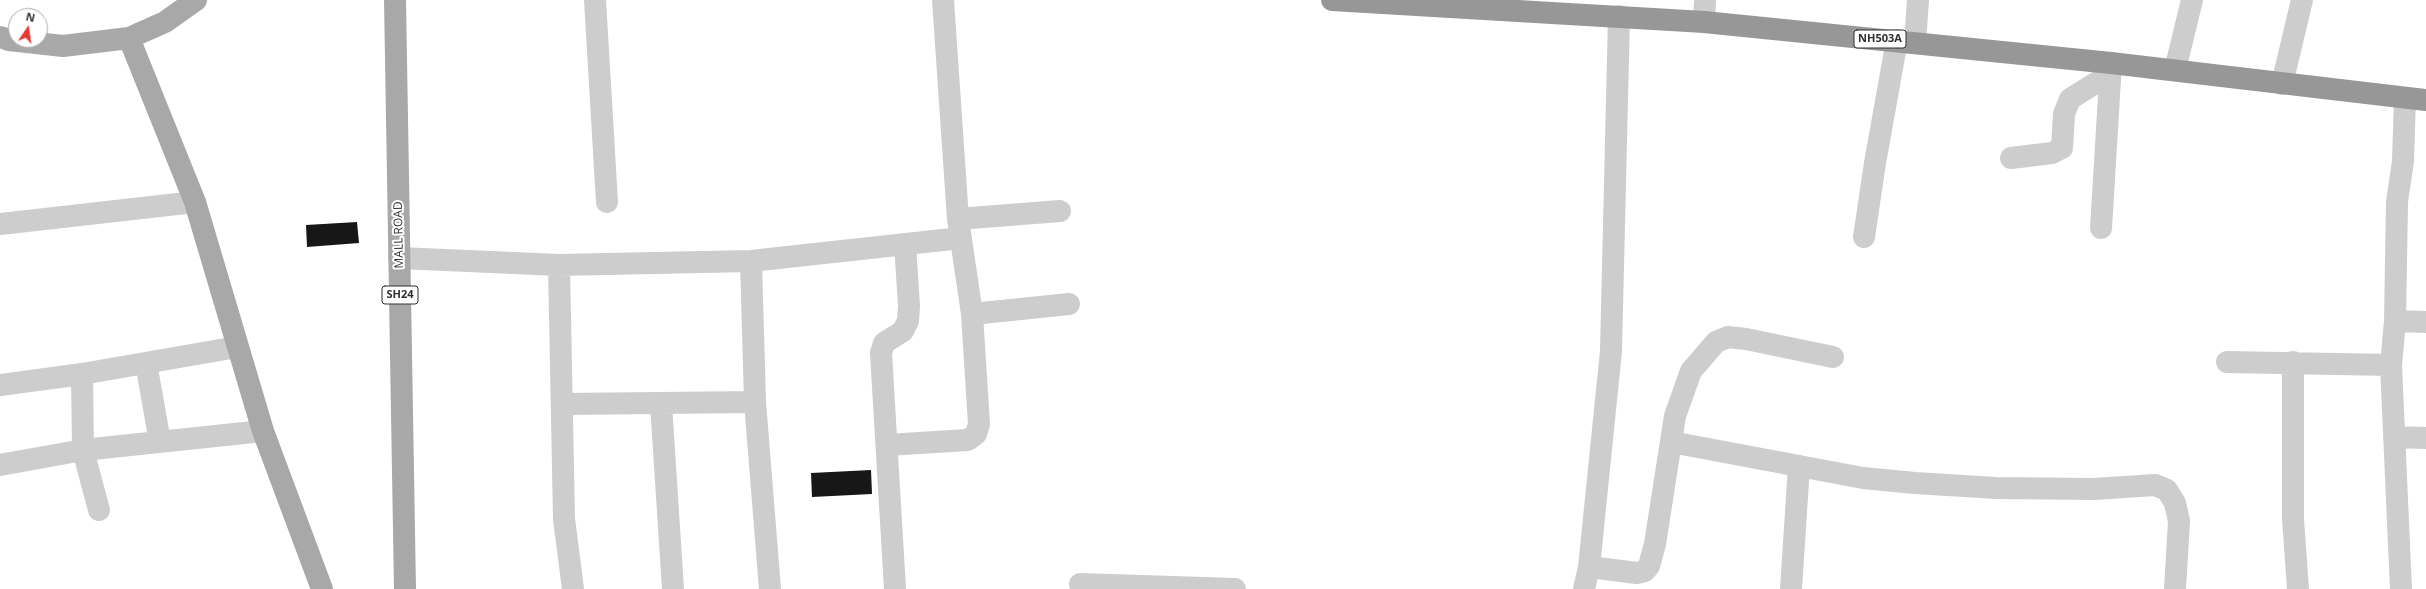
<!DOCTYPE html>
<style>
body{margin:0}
#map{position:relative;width:2426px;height:589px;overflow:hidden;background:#fff;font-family:"Open Sans",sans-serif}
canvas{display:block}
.north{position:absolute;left:8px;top:8px;width:40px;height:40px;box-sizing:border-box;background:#fff;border:1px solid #acacac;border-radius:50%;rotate:13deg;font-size:11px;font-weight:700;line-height:16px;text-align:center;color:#303030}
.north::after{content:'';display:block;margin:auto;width:14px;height:18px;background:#e63732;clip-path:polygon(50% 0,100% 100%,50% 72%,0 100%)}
</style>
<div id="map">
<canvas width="2426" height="589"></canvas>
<div class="north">N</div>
</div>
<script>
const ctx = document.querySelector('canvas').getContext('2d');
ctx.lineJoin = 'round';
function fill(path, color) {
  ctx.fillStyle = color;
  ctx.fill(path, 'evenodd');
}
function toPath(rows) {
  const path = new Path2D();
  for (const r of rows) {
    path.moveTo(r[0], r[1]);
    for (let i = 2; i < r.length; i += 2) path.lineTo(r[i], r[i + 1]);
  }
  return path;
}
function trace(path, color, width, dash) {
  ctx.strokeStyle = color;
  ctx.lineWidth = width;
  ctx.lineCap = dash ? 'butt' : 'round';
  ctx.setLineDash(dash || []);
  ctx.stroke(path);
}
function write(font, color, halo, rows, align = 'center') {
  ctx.font = font + ' "Open Sans",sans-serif';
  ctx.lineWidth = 4;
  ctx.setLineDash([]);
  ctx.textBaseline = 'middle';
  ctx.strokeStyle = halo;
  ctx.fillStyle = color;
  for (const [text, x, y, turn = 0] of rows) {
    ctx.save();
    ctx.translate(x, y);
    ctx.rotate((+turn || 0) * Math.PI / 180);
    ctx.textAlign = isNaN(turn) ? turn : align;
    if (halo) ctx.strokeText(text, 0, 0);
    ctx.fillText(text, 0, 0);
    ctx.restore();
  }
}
fill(toPath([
 [357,222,359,243,307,247,306,225],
 [871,470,872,494,812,497,811,473]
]), '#171717');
trace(toPath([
 [595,0,607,202],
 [1704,22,1705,0],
 [1915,43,1918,0],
 [2175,70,2192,0],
 [2282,84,2302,0],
 [2011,158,2052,153,2062,148,2064,114,2070,99,2110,74],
 [958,219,1060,211],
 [0,224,195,202],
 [2101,228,2111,63],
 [1864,237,1875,163,1897,40],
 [399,258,559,265,751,261,961,238],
 [751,261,755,402,770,589],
 [559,265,564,519,573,589],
 [972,314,1069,304],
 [2395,321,2426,322],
 [2227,362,2391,365],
 [2293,362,2293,519,2298,589],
 [146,363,160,442],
 [82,374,83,450,99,510],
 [0,385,82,374,237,347],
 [563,404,755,402],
 [661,404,673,589],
 [2394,437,2426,438],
 [1671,442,1863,478,1915,483,1996,488,2094,489,2155,485,2167,490,2175,503,2179,521,2175,589],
 [887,445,968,440,976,434,979,424,972,314,958,219,943,0],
 [0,465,83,450,263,431],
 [1589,567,1637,573,1645,571,1649,566,1655,544,1675,416,1691,371,1716,342,1728,337,1746,339,1833,357],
 [1080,584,1235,589],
 [895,589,881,353,884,343,903,331,908,321,909,306,905,244],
 [1584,589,1589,567,1611,351,1619,16],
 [1791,589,1799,466],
 [2401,589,2391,365,2395,321,2397,202,2403,161,2405,98]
]), '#cdcdcd', 22);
trace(toPath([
 [395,0,405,589],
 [0,37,9,40,63,46,129,38,165,22,196,0],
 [129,38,195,202,263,431,322,589]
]), '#a8a8a8', 22);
trace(toPath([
 [1332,0,1704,22,2111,63,2426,100]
]), '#979797', 22);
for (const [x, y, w] of [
 [1880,39,52],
 [400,295,36]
]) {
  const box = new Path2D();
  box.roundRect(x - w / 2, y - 9, w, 18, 3);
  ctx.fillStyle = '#fff';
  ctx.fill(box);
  trace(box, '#303030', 1);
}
write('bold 11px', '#303030', null, [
 ["NH503A",1880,39],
 ["SH24",400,295]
]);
write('12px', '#303030', '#fff', [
 ["MALL ROAD",399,235,-91]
]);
</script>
